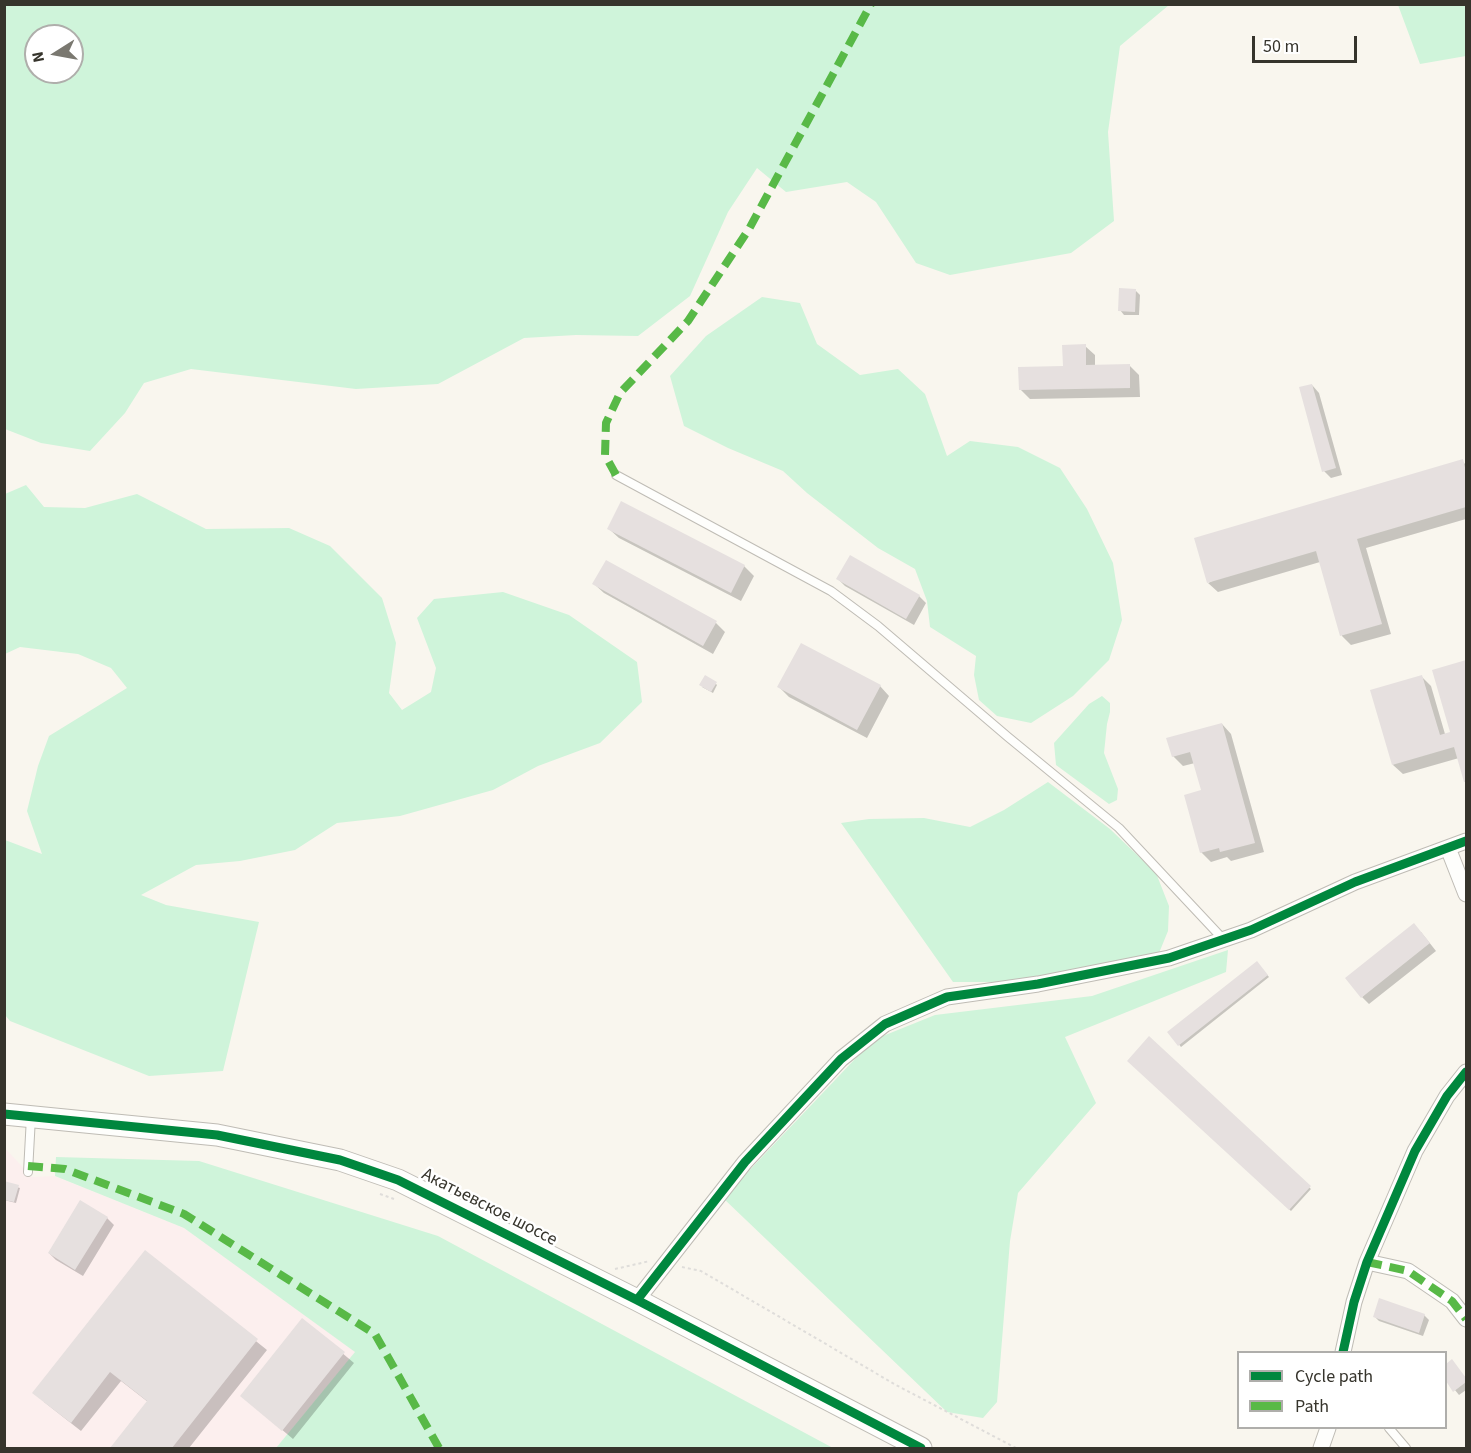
<!DOCTYPE html>
<meta charset="utf-8">
<style>
body{margin:0}
#map{position:relative;width:1471px;height:1453px;overflow:hidden;background:#f9f6ee;font-family:"Source Sans 3",sans-serif}
canvas{display:block}
.frame{position:absolute;inset:0;border:6px solid #36342c;pointer-events:none}
.legend{position:absolute;left:1237px;top:1351px;width:210px;height:78px;box-sizing:border-box;background:#fff;border:2px solid #afaeab;margin:0;padding:8px 10px;list-style:none;font-size:18px;color:#36342c}
.legend li{display:flex;align-items:center;gap:12px;height:30px}
.legend b{width:30px;border:2px solid #afaeab}
.north{position:absolute;left:24px;top:24px;width:60px;height:60px;box-sizing:border-box;background:#fff;border:2px solid #afaeab;border-radius:50%;rotate:259deg;font-size:16px;font-weight:700;line-height:24px;text-align:center;color:#36342c}
.north::after{content:'';display:block;margin:auto;width:21px;height:27px;background:#7a7870;clip-path:polygon(50% 0,100% 100%,50% 72%,0 100%)}
.scale{position:absolute;left:1252px;top:36px;width:105px;height:27px;box-sizing:border-box;border:3px solid #36342c;border-top:0;padding-left:8px;font-size:18px;line-height:21px;white-space:nowrap;color:#36342c;-webkit-text-stroke:4px #fff;paint-order:stroke}
</style>
<div id="map">
<canvas width="1471" height="1453"></canvas>
<div class="frame"></div>
<ul class="legend">
<li><b style="height:8px;background:#00873e"></b>Cycle path</li>
<li><b style="height:8px;background:#58b947"></b>Path</li>
</ul>
<div class="north">N</div>
<div class="scale">50 m</div>
</div>
<script>
const ctx = document.querySelector('canvas').getContext('2d');
ctx.lineJoin = 'round';
function fill(path, color) {
  ctx.fillStyle = color;
  ctx.fill(path, 'evenodd');
}
function toPath(rows) {
  const path = new Path2D();
  for (const r of rows) {
    path.moveTo(r[0], r[1]);
    for (let i = 2; i < r.length; i += 2) path.lineTo(r[i], r[i + 1]);
  }
  return path;
}
function trace(path, color, width, dash) {
  ctx.strokeStyle = color;
  ctx.lineWidth = width;
  ctx.lineCap = dash ? 'butt' : 'round';
  ctx.setLineDash(dash || []);
  ctx.stroke(path);
}
function write(font, color, halo, rows, align = 'center') {
  ctx.font = font + ' "Source Sans 3",sans-serif';
  ctx.lineWidth = 5;
  ctx.setLineDash([]);
  ctx.textBaseline = 'middle';
  ctx.strokeStyle = halo;
  ctx.fillStyle = color;
  for (const [text, x, y, turn = 0] of rows) {
    ctx.save();
    ctx.translate(x, y);
    ctx.rotate((+turn || 0) * Math.PI / 180);
    ctx.textAlign = isNaN(turn) ? turn : align;
    if (halo) ctx.strokeText(text, 0, 0);
    ctx.fillText(text, 0, 0);
    ctx.restore();
  }
}
fill(toPath([
 [4,1147,32,1177,55,1176,184,1228,356,1352,276,1448,5,1448]
]), '#fcefee');
fill(toPath([
 [4,5,5,4,1169,5,1120,46,1108,132,1114,221,1071,253,950,275,916,263,876,202,847,182,786,192,757,168,728,212,690,296,638,336,576,335,524,338,438,384,356,389,191,369,144,383,125,413,90,451,41,443,5,429],
 [36,36,72,36,72,72,36,72],
 [1398,5,1466,5,1466,56,1420,64],
 [762,297,800,303,817,344,860,375,898,369,925,394,947,456,970,441,1018,447,1060,468,1087,509,1113,563,1122,620,1109,660,1073,696,1031,723,997,716,979,700,974,675,976,656,930,627,927,601,915,569,878,548,807,493,783,471,728,448,684,426,670,376,706,336],
 [26,485,44,507,85,508,137,494,206,529,289,528,330,546,382,598,396,643,389,693,402,710,431,692,436,668,417,618,434,599,503,592,569,615,637,662,642,702,600,743,538,766,493,790,400,816,337,823,295,850,240,861,196,865,141,895,166,905,259,922,223,1071,149,1076,10,1021,5,1015,5,840,42,854,27,811,38,766,49,736,127,688,111,668,78,654,20,647,5,654,5,494],
 [1102,696,1110,703,1110,712,1107,724,1104,753,1118,789,1117,800,1109,804,1056,765,1054,743,1089,704],
 [1048,782,1110,829,1156,873,1169,906,1168,931,1159,953,1009,982,953,982,841,823,869,819,924,818,970,827,1004,810],
 [1228,950,1226,972,1065,1037,1096,1103,1018,1193,1010,1241,997,1402,983,1418,947,1412,723,1198,873,1040,935,1015,1092,996],
 [56,1157,199,1161,438,1236,833,1448,276,1448,355,1352,184,1228,55,1176]
]), '#cff4da');
fill(toPath([
 [1136,291,1140,295,1139,315,1124,315,1120,310],
 [1085,346,1095,355,1095,366,1129,365,1139,375,1140,397,1030,399,1020,389,1064,368],
 [1312,385,1319,393,1342,475,1331,478,1324,471],
 [1462,461,1466,465,1466,519,1366,548,1391,634,1351,645,1342,636,1320,562,1218,592,1208,583],
 [609,529,744,566,754,576,741,601,619,538],
 [838,579,919,596,926,603,914,625,845,586],
 [594,584,716,623,725,632,713,654,604,593],
 [1466,662,1466,783,1459,758,1403,774,1393,765,1422,677,1431,686,1445,734,1452,733,1434,671],
 [716,684,717,685,713,693,702,687],
 [880,686,889,696,867,738,789,697,779,687],
 [1222,724,1231,734,1264,852,1231,861,1227,857,1211,862,1201,852,1202,791,1195,763,1183,766,1173,756],
 [1421,932,1436,951,1369,1004,1362,997],
 [1257,963,1269,977,1181,1047,1169,1032],
 [1149,1039,1311,1189,1291,1211,1129,1061],
 [4,1183,20,1188,16,1203,4,1200],
 [107,1218,114,1225,83,1276,56,1260,49,1253],
 [145,1252,267,1350,189,1448,111,1448,148,1402,121,1381,81,1431,44,1402],
 [1424,1315,1429,1320,1423,1336,1379,1321,1374,1316],
 [303,1320,354,1363,293,1439,242,1396],
 [1452,1361,1466,1379,1466,1390,1459,1395,1446,1379,1446,1366]
]), '#0003');
fill(toPath([
 [1119,288,1136,289,1135,312,1118,311],
 [1086,344,1086,365,1130,364,1130,388,1019,390,1018,367,1063,366,1062,345],
 [1312,384,1336,468,1322,472,1299,387],
 [1463,459,1466,472,1466,507,1357,539,1382,624,1340,636,1316,551,1207,583,1194,538],
 [621,501,745,565,731,593,607,529],
 [850,555,920,595,906,619,836,579],
 [606,560,717,621,703,646,592,584],
 [801,643,881,685,857,730,777,687],
 [1466,660,1466,782,1464,782,1454,747,1392,765,1370,690,1422,675,1440,735,1450,732,1432,670],
 [705,675,717,682,711,692,699,685],
 [1222,723,1255,843,1220,852,1219,848,1200,853,1184,795,1201,790,1190,752,1172,757,1166,738],
 [1414,923,1430,943,1361,998,1345,978],
 [1257,961,1268,975,1178,1046,1167,1032],
 [1149,1036,1311,1186,1289,1210,1127,1061],
 [4,1181,19,1185,14,1202,4,1200],
 [80,1200,108,1217,75,1270,48,1253],
 [145,1250,258,1339,172,1448,110,1448,147,1401,110,1372,71,1423,32,1393],
 [1379,1298,1425,1314,1419,1333,1373,1317],
 [302,1318,345,1352,282,1431,240,1396],
 [1452,1359,1466,1378,1466,1382,1453,1392,1446,1381,1446,1364]
]), '#e6e0df');
const lane = toPath([
 [616,475,831,591,878,626,1008,737,1119,828,1223,939],
 [28,1172,31,1117],
 [1389,1428,1406,1448]
]);
const street = toPath([
 [1448,848,1466,894],
 [1367,1262,1408,1271,1452,1301,1466,1319],
 [637,1300,745,1162,841,1059,885,1024,947,997,1038,984,1169,958,1251,930,1355,882,1466,841],
 [1343,1352,1354,1302,1367,1262,1415,1151,1447,1096,1466,1072],
 [1321,1448,1328,1428]
]);
const secondary = toPath([
 [4,1114,217,1135,340,1160,398,1180,637,1300,921,1448]
]);
trace(lane, '#bfbcb5', 10);
trace(street, '#bfbcb5', 17);
trace(secondary, '#bfbcb5', 23);
trace(toPath([
 [380,1194,394,1199],
 [682,1267,701,1271,896,1385,1016,1448],
 [615,1269,650,1261]
]), '#dfddda', 2, [3, 3]);
trace(lane, '#fefefc', 8);
trace(street, '#fefefc', 15);
trace(secondary, '#fefefc', 21);
trace(toPath([
 [616,475,605,455,606,423,620,393,688,321,749,229,871,4],
 [28,1166,65,1169,184,1214,375,1334,439,1448],
 [1367,1262,1408,1271,1452,1301,1466,1319]
]), '#58b947', 8, [15, 8]);
trace(toPath([
 [4,1114,217,1135,340,1160,398,1180,637,1300,921,1448],
 [637,1300,745,1162,841,1059,885,1024,947,997,1038,984,1169,958,1251,930,1355,882,1466,841],
 [1343,1352,1354,1302,1367,1262,1415,1151,1447,1096,1466,1072]
]), '#00873e', 9);
write('18px', '#36342c', '#fff', [
 ["Акатьевское шоссе",489,1208,27]
]);
</script>
